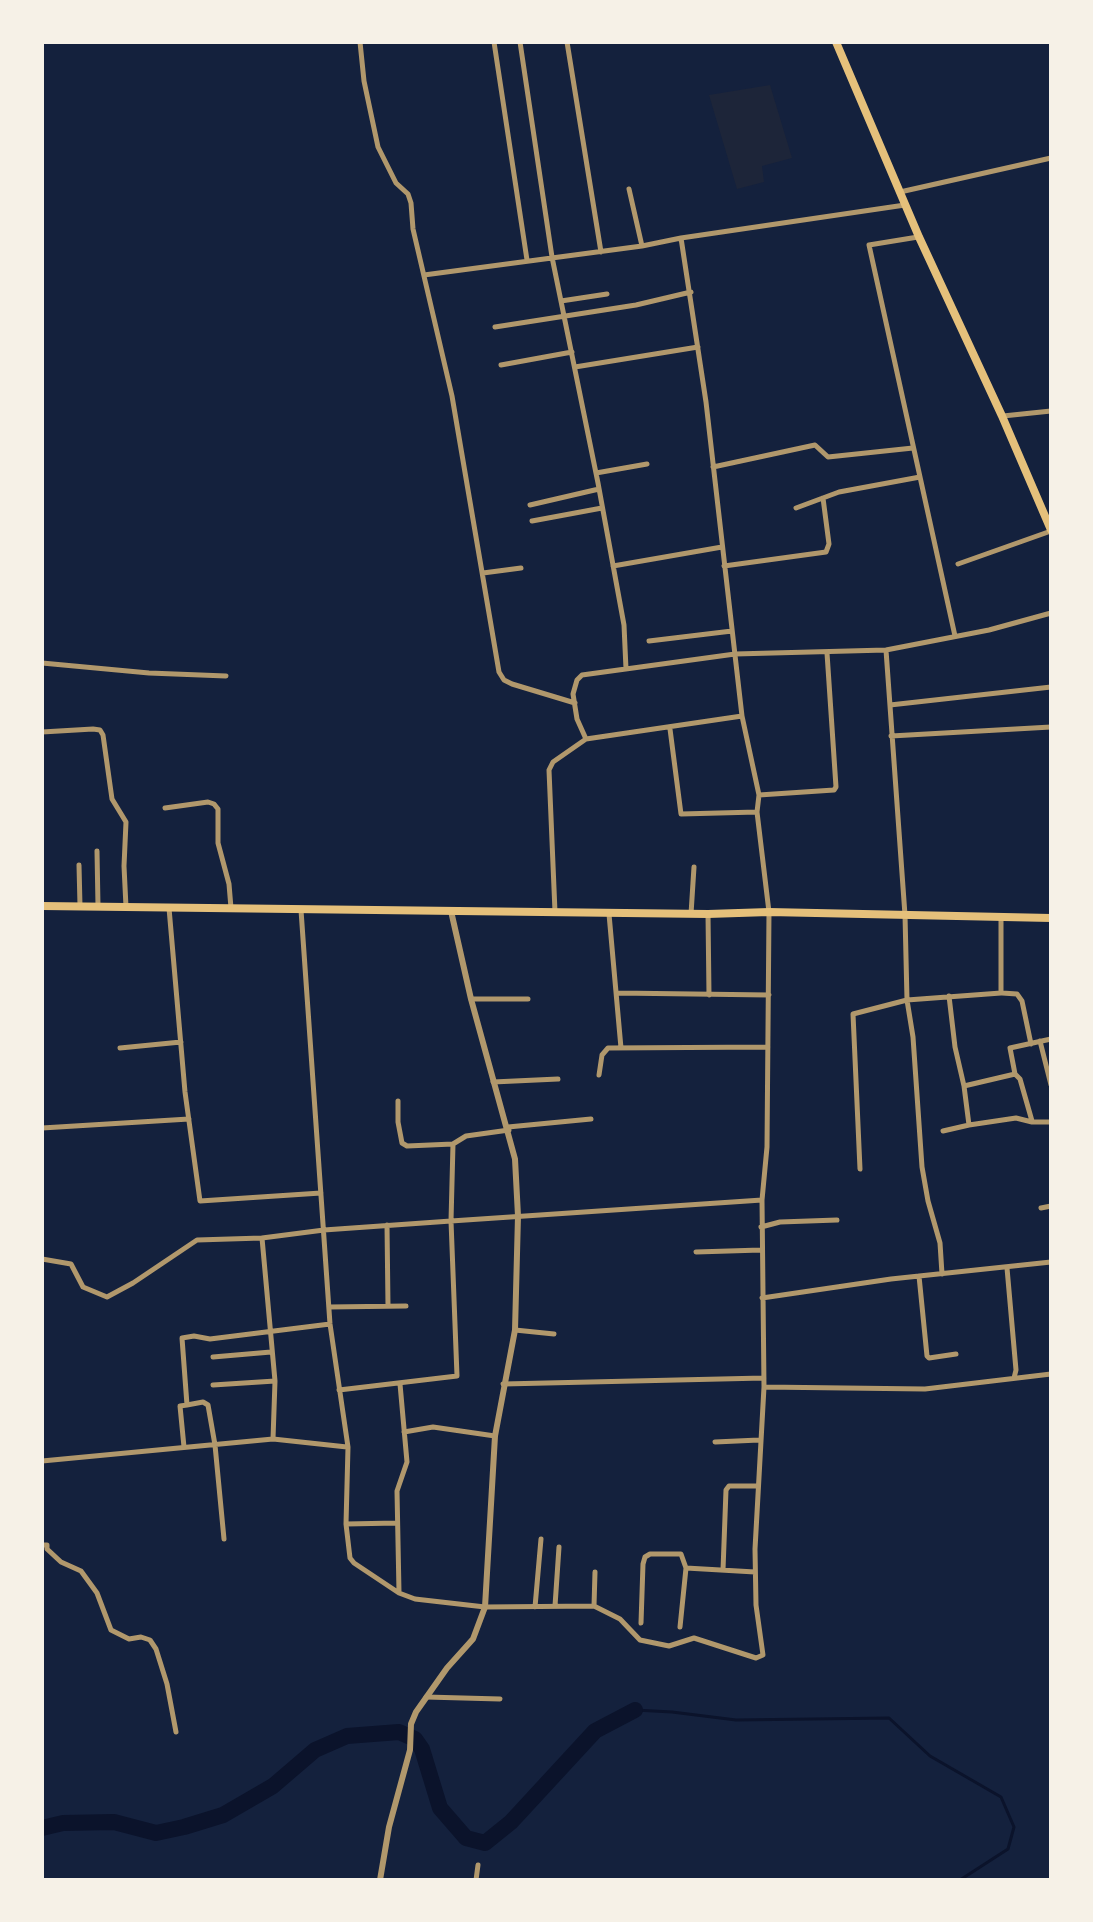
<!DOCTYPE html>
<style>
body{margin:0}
#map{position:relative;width:1093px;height:1922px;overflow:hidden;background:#14213d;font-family:"Varela Round",sans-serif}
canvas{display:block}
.frame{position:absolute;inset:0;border:44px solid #f6f1e7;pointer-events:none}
</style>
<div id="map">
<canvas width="1093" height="1922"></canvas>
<div class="frame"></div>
</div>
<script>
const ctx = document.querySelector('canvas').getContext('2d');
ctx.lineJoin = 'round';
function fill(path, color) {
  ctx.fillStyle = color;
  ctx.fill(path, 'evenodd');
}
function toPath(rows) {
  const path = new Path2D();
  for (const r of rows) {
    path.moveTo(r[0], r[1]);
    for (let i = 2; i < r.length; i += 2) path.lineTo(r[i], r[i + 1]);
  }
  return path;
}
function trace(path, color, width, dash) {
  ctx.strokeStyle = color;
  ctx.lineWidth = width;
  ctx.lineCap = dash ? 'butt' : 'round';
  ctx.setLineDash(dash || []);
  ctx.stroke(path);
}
fill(toPath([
 [770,85,792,158,762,166,764,182,737,189,709,95]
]), '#1d2539');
trace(toPath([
 [635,1710,672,1712,736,1720,889,1718,930,1756,1001,1797,1014,1827,1008,1849,960,1880]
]), '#0b132b', 3);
trace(toPath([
 [42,1828,63,1823,114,1822,156,1833,184,1827,223,1815,273,1786,315,1750,347,1736,399,1732,415,1739,422,1749,440,1808,466,1838,485,1843,511,1822,595,1731,635,1710]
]), '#0b132b', 16);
trace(toPath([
 [360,42,364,81,378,147,396,183,408,194,411,203,413,229,452,396,499,672,504,680,512,684,575,703],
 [494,42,527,260],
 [520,42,552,257,598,483,624,625,626,669],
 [567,42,601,252],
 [629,189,642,246],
 [900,192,1051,158],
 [918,237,869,245,955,636],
 [424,275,642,246,681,238,905,205],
 [561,301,607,294],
 [495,327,636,305,691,292],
 [501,365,572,352],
 [575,367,698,347],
 [1003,416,1051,411],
 [713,467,815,445,828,457,913,448],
 [596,473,647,464],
 [530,505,599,489],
 [796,508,839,492,920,477],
 [532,521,602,508],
 [958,564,1051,531],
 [613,566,722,547],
 [724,566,826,552,829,544,823,498],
 [483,573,521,568],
 [649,641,732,631],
 [886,650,905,915,907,1000,913,1037,922,1167,928,1201,940,1243,942,1274],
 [42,663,149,673,226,676],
 [890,705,1051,687],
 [670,729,681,814,757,812],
 [42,732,93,729,100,730,103,735,112,799,126,822,124,866,126,907],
 [891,736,1051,727],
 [586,739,577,719,573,694,577,680,582,675,735,654,886,650,989,630,1051,613],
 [759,795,834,790,836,787,827,653],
 [165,808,208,802,214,804,218,809,218,843,229,884,231,908],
 [97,851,98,906],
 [79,865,80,906],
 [169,908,185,1092,200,1201,321,1193],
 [301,910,330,1324,348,1447,346,1524,350,1558,354,1563,399,1593,415,1599,485,1607,594,1606,595,1572],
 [555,912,549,770,553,762,586,739,742,716],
 [609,914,621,1048],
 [691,914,694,867],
 [708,914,709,995],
 [617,993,769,995],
 [1002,993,1017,994,1022,1001,1031,1044],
 [949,996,955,1047,964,1086,969,1125,1016,1118,1032,1122,1051,1122],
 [471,999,528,999],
 [1040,1041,1051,1085],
 [120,1048,181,1042],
 [1015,1074,1010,1048,1051,1039],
 [599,1075,602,1055,608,1048,768,1047],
 [493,1082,558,1079],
 [964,1086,1015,1074,1020,1079,1032,1121],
 [398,1101,398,1122,402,1143,407,1146,453,1144,451,1221,762,1200],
 [508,1127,591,1119],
 [42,1128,189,1119],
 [943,1131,969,1125],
 [453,1144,466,1136,509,1130],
 [860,1169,853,1014,907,1000,1001,993,1001,917],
 [1041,1208,1051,1206],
 [387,1225,388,1306],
 [761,1227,780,1222,837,1220],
 [696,1252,761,1250],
 [42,1259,71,1264,83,1287,107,1297,133,1283,197,1240,262,1238],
 [1007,1268,1016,1370,1014,1378],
 [919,1276,927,1356,929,1358,956,1354],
 [762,1298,891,1279,1051,1262],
 [329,1307,406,1306],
 [515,1330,554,1334],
 [213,1357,271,1352],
 [503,1384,764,1378],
 [213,1385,275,1381],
 [764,1387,925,1389,1051,1374],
 [404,1432,433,1427,495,1436],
 [273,1439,275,1381,262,1238,324,1230,451,1221,457,1376,339,1390],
 [715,1442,759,1440],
 [184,1447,180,1406,187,1405],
 [42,1461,273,1439,347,1447],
 [346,1524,397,1523],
 [224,1539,215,1445,208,1405,203,1402,187,1405,182,1338,194,1336,210,1339,330,1324],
 [42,1545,47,1545,47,1549,61,1562,81,1571,97,1593,111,1630,129,1639,141,1637,150,1640,156,1649,167,1684,176,1732],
 [686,1568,755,1572],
 [723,1570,726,1490,729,1486,758,1486],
 [399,1592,397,1491,407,1462,400,1384],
 [555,1606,559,1547],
 [594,1606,620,1619,640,1640,669,1646,694,1638,756,1658,763,1655,756,1605,755,1549,764,1387,762,1200,767,1147,769,912,757,812,759,795,742,716,706,402,681,238],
 [535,1607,541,1539],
 [641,1623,643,1564,645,1557,650,1554,681,1554,686,1568,680,1627],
 [426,1697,500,1699],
 [476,1880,478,1865]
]), '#b1986c', 5);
trace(toPath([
 [380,1880,389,1827,410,1750,411,1724,416,1712,447,1668,473,1639,485,1607,495,1436,515,1330,518,1216,515,1159,471,999,451,911]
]), '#b1986c', 6);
trace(toPath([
 [836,42,919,237,1002,416,1051,530],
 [42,906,708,914,769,912,1051,918]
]), '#e5c07b', 8);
</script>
